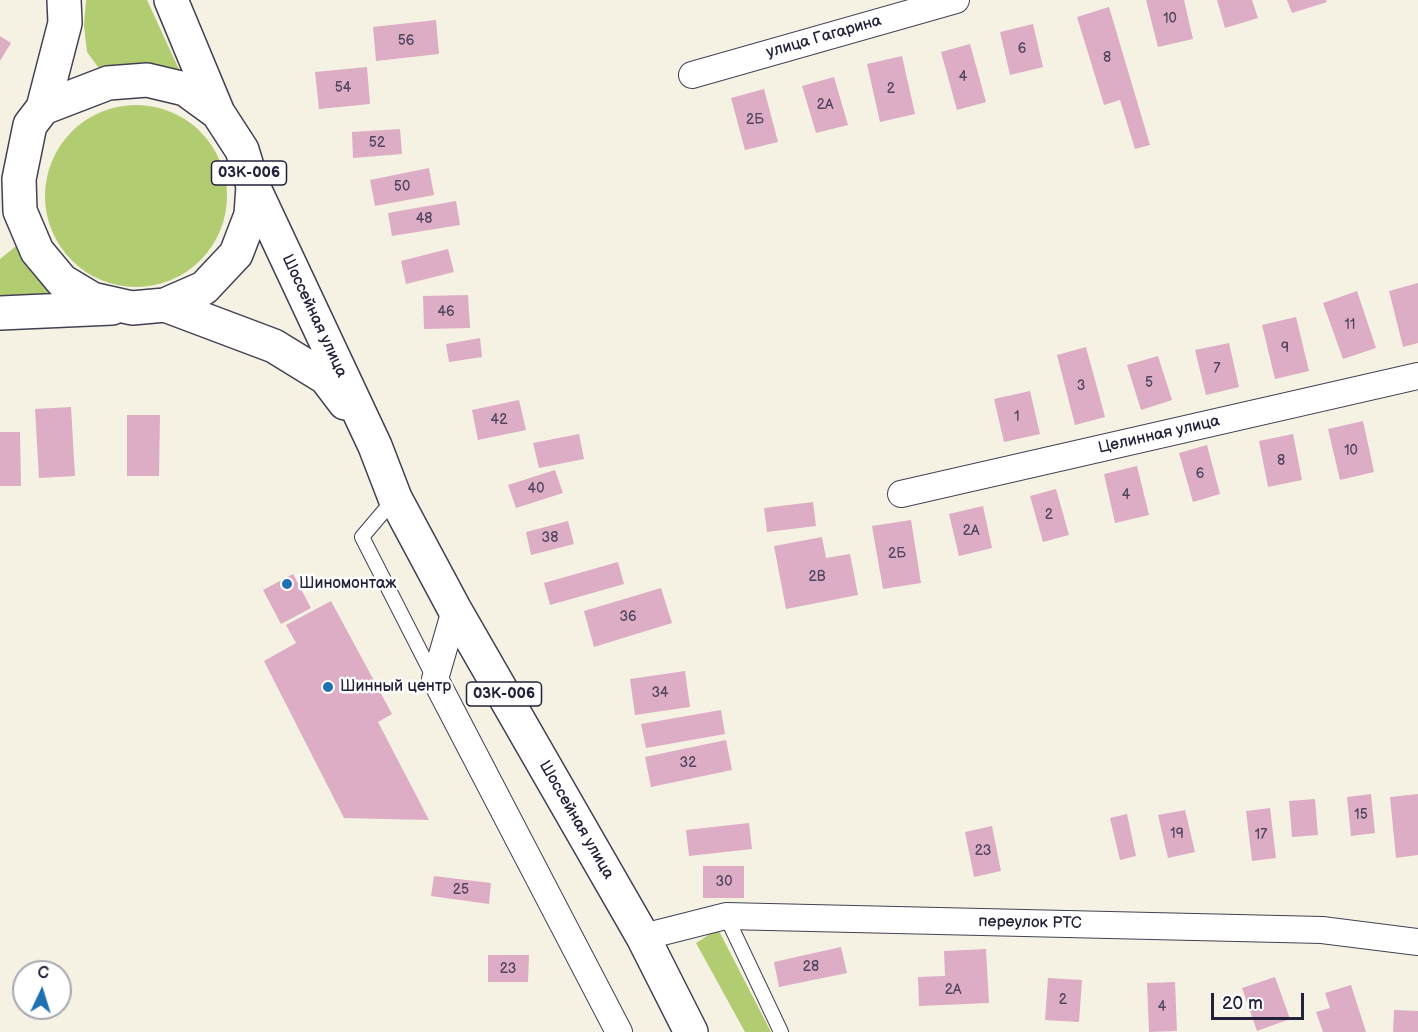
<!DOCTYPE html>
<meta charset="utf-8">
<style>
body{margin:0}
#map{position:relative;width:1418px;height:1032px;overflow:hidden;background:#f5f2e3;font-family:"Balsamiq Sans",sans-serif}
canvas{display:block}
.north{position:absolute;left:12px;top:960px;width:60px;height:60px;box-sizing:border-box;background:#fff;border:2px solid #a7a7b1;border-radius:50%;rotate:4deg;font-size:16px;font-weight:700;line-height:24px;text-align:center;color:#22223b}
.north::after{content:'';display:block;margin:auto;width:21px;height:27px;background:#1f6fb2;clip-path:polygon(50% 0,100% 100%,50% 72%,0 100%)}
.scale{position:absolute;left:1211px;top:993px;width:93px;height:27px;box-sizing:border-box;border:3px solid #22223b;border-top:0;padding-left:8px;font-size:18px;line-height:21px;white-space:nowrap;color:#22223b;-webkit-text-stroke:4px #fff;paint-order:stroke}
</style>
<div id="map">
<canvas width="1418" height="1032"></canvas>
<div class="north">С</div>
<div class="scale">20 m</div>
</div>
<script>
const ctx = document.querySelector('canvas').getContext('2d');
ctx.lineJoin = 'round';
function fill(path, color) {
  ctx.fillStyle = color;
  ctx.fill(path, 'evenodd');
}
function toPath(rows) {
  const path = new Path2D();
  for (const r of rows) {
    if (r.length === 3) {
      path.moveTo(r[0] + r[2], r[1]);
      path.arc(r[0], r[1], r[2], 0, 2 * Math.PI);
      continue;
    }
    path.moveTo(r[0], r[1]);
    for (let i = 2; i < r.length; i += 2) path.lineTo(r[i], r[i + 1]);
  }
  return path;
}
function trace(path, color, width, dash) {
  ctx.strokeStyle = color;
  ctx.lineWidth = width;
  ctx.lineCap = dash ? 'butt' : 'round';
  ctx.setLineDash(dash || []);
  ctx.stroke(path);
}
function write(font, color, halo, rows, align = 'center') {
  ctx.font = font + ' "Balsamiq Sans",sans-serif';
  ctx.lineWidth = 5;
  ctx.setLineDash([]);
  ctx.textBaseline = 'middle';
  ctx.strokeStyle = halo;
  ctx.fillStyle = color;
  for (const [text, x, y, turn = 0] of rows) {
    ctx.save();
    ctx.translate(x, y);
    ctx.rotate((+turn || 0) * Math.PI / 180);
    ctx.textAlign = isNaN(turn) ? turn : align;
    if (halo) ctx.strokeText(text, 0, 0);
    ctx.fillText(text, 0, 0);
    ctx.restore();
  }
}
fill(toPath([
 [86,0,147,0,182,76,98,67,87,52,84,25],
 [136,196,91],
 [36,230,73,304,0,301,0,259],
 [718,929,771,1032,745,1032,696,943]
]), '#b2cc72');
fill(toPath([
 [1146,0,1184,0,1193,39,1158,47],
 [1217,0,1252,0,1258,18,1225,28],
 [1287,0,1326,0,1327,2,1292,13],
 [1109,7,1150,145,1135,149,1120,100,1104,105,1077,17],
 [436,20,439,54,376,61,373,27],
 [1033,24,1043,67,1010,75,1000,32],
 [0,36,11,43,0,61],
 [970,44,986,102,957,110,941,52],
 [902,56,915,114,880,122,867,64],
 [367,67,370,104,319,109,315,72],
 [834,77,848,125,816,133,802,86],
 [764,89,778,142,745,150,731,98],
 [400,129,402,154,353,158,352,132],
 [429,168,434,195,375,206,370,180],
 [456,201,460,225,392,236,388,213],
 [448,249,454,272,406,284,401,261],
 [1418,283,1418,343,1403,347,1389,291],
 [1357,291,1376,348,1343,359,1323,303],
 [468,295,470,328,424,329,423,296],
 [1296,317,1309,371,1275,379,1262,325],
 [480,338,482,357,449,362,446,344],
 [1229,343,1239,387,1206,395,1195,350],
 [1086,347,1105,417,1075,425,1057,355],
 [1158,356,1172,400,1141,410,1127,365],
 [1030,391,1040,434,1004,442,994,399],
 [519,400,526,430,478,440,472,410],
 [71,407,75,476,39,478,35,409],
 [127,415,160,415,159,476,127,476],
 [1363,421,1374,472,1340,480,1328,429],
 [0,432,20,432,21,486,0,486],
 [579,434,584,459,539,468,533,443],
 [1293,434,1302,480,1268,487,1259,441],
 [1207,445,1220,494,1193,502,1179,453],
 [1137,466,1149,515,1115,523,1104,474],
 [555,470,563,493,516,508,508,485],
 [1056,489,1069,535,1043,542,1030,496],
 [813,502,816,526,767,532,764,508],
 [983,506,992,548,959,556,949,514],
 [911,520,921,583,883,589,872,526],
 [568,521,574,544,531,555,526,532],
 [822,537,826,558,850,554,858,595,786,609,774,546],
 [618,562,624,584,550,605,544,583],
 [293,574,311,608,281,624,263,590],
 [661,588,672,623,594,647,584,611],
 [331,601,392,714,378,722,429,820,344,818,264,661,296,643,286,625],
 [685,671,690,707,635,715,630,679],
 [721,710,725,734,646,748,641,724],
 [726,740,732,770,651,787,645,757],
 [1371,794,1375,833,1351,836,1347,797],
 [1418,794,1418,855,1396,858,1390,797],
 [1315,799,1318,835,1292,837,1289,801],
 [1270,808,1276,858,1252,861,1246,811],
 [1185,810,1195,852,1168,858,1158,815],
 [1127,814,1136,856,1120,860,1110,818],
 [749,823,752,849,689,856,686,830],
 [992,826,1001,871,974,877,965,832],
 [703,866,744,866,744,898,703,898],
 [434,876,491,883,489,904,431,896],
 [841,947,847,973,779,987,774,962],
 [986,949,989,1003,919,1006,918,977,945,976,944,951],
 [488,955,529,955,528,982,488,982],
 [1275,977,1290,1019,1257,1031,1242,988],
 [1048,978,1082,980,1079,1022,1045,1020],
 [1175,982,1177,1031,1149,1032,1147,983],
 [1351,985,1366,1032,1323,1032,1316,1012,1330,1008,1325,993],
 [1394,1010,1418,1011,1418,1032,1393,1032]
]), '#ddadc6');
const lane = toPath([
 [395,498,362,537,434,678],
 [726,916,781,1032]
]);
const street = toPath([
 [692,75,956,0],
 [901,494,1418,376],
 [455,610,435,679,619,1032],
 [643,937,726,916,1322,930,1418,942]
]);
const primary = toPath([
 [171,0,218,113],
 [147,80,185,89,218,113,242,150,253,186,251,215,236,254,204,288,165,305,132,308,92,299,62,281,37,251,20,211,19,179,30,125,43,108,108,83,147,80],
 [43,108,65,23,64,0],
 [253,186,375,446,395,498,455,610,643,937,691,1032],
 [165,305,274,346,326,378,345,403],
 [0,313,112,308]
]);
trace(lane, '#424154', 16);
trace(street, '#424154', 28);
trace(primary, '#424154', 36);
trace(lane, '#fff', 14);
trace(street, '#fff', 26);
trace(primary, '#fff', 33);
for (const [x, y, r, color] of [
 [287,584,6,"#1f6fb2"],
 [328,687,6,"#1f6fb2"]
]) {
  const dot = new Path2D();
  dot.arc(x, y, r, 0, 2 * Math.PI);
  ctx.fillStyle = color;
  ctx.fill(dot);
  trace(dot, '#fff', 2);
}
write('14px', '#51455e', null, [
 ["10",1170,19],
 ["56",406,41],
 ["6",1022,49],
 ["8",1107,58],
 ["4",963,77],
 ["54",343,88],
 ["2",891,89],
 ["2А",825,105],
 ["2Б",755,120],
 ["52",377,143],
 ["50",402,187],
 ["48",424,219],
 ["46",446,312],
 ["11",1350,325],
 ["9",1285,348],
 ["7",1217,369],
 ["5",1149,383],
 ["3",1081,386],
 ["1",1017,417],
 ["42",499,420],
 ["10",1351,451],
 ["8",1281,461],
 ["6",1200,474],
 ["40",536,489],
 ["4",1126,495],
 ["2",1049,515],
 ["2А",971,531],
 ["38",550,538],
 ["2Б",897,554],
 ["2В",817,577],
 ["36",628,617],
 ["34",660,693],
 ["32",688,763],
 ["15",1361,815],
 ["19",1177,834],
 ["17",1261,835],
 ["23",983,851],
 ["30",724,882],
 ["25",461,890],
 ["28",811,967],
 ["23",508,969],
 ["2А",953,990],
 ["2",1063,1000],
 ["4",1162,1007]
]);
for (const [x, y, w] of [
 [249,173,75],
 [504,694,75]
]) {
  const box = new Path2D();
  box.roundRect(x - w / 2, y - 12, w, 24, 4.5);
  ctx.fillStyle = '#fff';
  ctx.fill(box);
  trace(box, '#22223b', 1.5);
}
write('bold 15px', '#22223b', null, [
 ["03К-006",249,173],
 ["03К-006",504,694]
]);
write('16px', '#22223b', '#fff', [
 ["улица Гагарина",824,37,-16],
 ["Шоссейная улица",314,316,65],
 ["Целинная улица",1159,435,-13],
 ["Шоссейная улица",576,820,60],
 ["переулок РТС",1030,923,1]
]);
write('16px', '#22223b', '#fff', [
 ["Шиномонтаж",299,584],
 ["Шинный центр",340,687]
], 'left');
</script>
